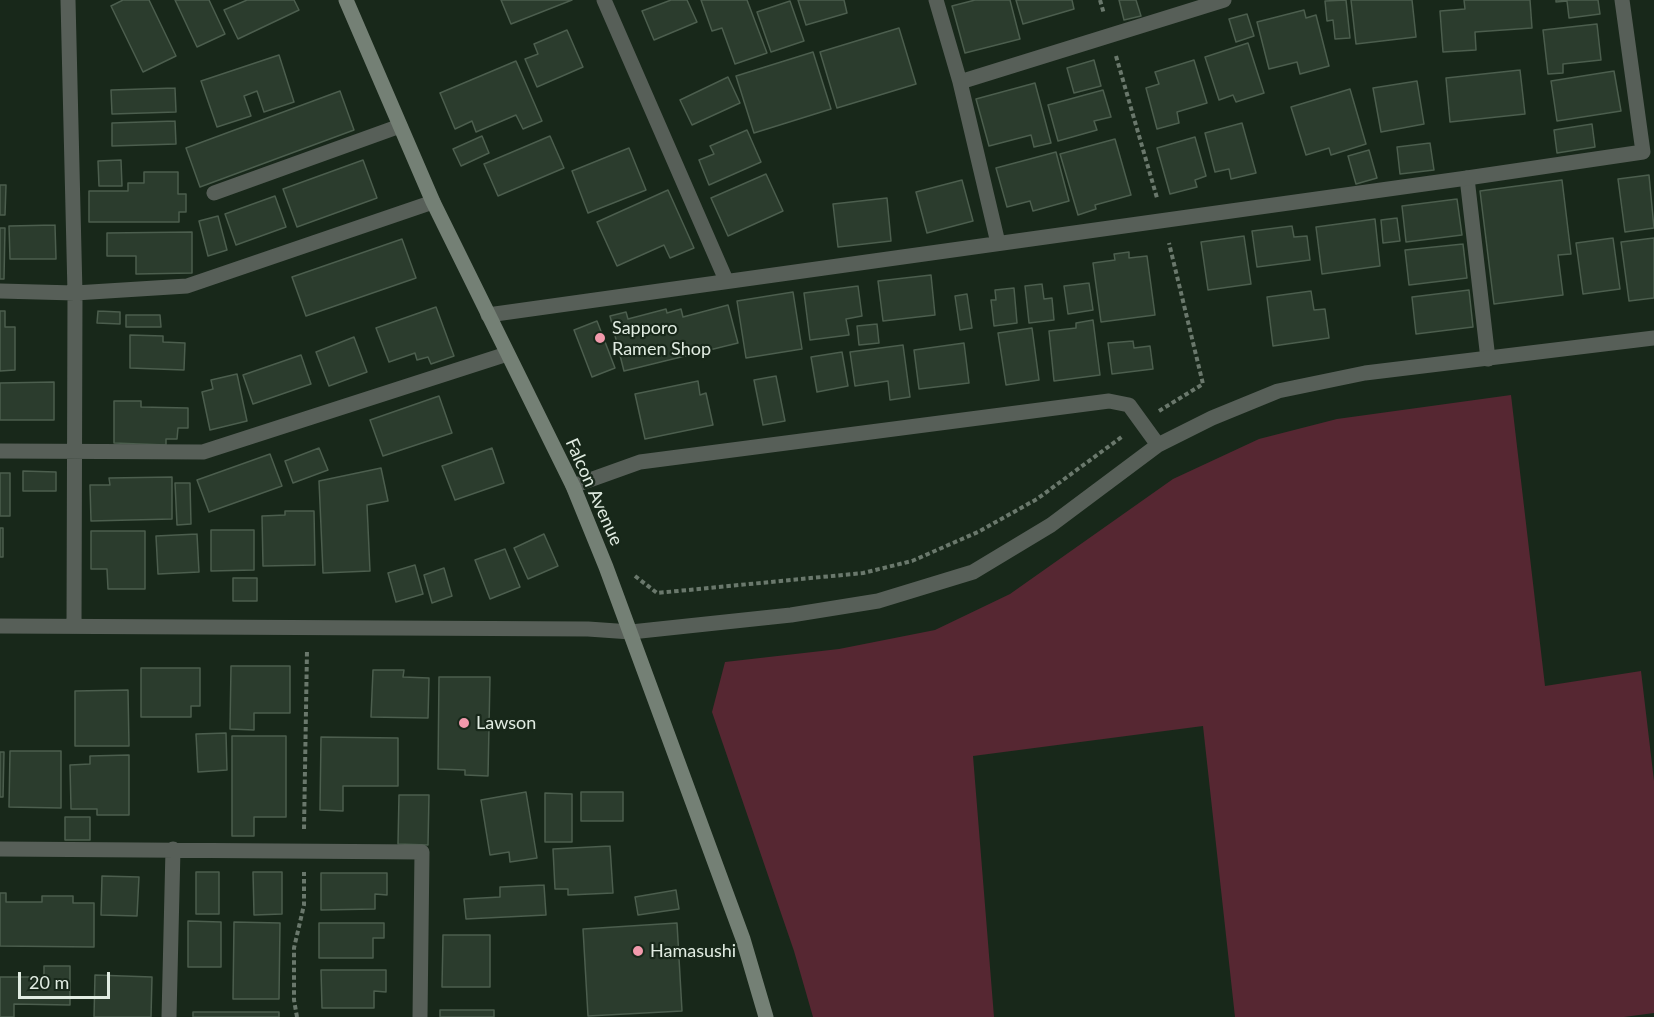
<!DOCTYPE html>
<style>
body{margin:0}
#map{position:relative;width:1654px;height:1017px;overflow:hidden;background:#18281a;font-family:Lato,sans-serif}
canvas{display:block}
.scale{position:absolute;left:18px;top:972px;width:92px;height:27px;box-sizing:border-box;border:3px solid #e1ece2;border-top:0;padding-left:8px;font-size:18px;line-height:21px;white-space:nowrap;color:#e1ece2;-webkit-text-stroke:4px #18281a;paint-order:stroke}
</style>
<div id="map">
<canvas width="1654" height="1017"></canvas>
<div class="scale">20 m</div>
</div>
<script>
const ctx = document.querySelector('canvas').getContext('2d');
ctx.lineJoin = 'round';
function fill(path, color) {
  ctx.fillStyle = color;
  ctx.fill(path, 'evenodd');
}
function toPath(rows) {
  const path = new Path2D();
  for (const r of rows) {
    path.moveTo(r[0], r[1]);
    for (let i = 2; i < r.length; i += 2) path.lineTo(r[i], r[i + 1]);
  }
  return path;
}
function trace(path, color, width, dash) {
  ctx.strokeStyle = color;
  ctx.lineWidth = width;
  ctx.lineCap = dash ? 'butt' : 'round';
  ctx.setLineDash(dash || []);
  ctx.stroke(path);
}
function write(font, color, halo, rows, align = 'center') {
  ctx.font = font + ' Lato,sans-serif';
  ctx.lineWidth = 4.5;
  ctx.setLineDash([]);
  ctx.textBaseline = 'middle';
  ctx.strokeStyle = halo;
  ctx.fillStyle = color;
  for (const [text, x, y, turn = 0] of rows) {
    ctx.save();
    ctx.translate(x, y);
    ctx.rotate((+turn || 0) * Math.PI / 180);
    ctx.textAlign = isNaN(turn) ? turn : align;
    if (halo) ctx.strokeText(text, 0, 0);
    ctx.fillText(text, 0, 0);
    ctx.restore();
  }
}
fill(toPath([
 [1511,395,1545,686,1641,671,1654,781,1654,1013,1624,1017,1235,1017,1203,726,973,756,994,1017,813,1017,794,951,712,712,725,662,839,649,935,630,1010,594,1173,479,1259,439,1337,419]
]), '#562732');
const building = toPath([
 [123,0,149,0,176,56,143,72,111,6,123,0],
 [175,0,209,0,225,34,197,47,175,0],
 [247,0,294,0,299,10,238,39,224,10,247,0],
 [501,0,572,0,511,24,501,0],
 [671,0,687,0,697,22,654,40,642,11,671,0],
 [701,0,747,0,767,53,735,64,722,28,712,31,701,0],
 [798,0,844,0,847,13,806,25,798,0],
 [975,0,1010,0,1020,39,965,53,952,6,975,0],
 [1016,0,1072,0,1074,9,1023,24,1016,0],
 [1119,0,1136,0,1141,16,1124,20,1119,0],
 [1346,0,1350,38,1335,39,1333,20,1327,21,1325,1,1346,0],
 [1351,0,1412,0,1416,37,1356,44,1351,0],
 [1464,0,1530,0,1532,28,1475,32,1476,50,1443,52,1440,11,1465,9,1464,0],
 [1556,0,1598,0,1600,14,1569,18,1567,1,1556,2,1556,0],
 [790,1,804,41,771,52,757,12,790,1],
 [1304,10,1306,18,1316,15,1329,66,1300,74,1297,62,1269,69,1257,22,1304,10],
 [1247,14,1254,36,1236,42,1229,19,1247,14],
 [1597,24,1601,60,1563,64,1563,73,1548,74,1543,30,1597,24],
 [899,28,916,84,837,108,820,52,899,28],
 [567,30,583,67,537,87,525,59,538,54,534,44,567,30],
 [1248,43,1264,93,1236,102,1233,95,1219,100,1205,57,1248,43],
 [813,52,831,109,754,133,736,76,813,52],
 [279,55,294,102,264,112,257,91,244,96,251,116,217,127,201,81,279,55],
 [1094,60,1101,86,1074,93,1067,68,1094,60],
 [1194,60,1207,103,1177,112,1179,123,1157,129,1146,88,1159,84,1155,72,1194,60],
 [516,61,542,121,523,129,516,115,476,132,472,121,455,129,440,93,516,61],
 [1520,70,1525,114,1450,122,1446,78,1520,70],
 [1614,71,1621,111,1557,121,1551,81,1614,71],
 [728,77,740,103,692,125,680,100,728,77],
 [1417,81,1424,124,1381,132,1373,88,1417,81],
 [1035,83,1051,143,1034,147,1031,135,989,146,976,99,1035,83],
 [175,88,176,112,112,114,111,90,175,88],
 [1350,89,1366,144,1331,155,1329,148,1306,155,1291,107,1350,89],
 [1103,90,1111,117,1094,121,1097,130,1058,141,1048,105,1103,90],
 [340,91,354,130,200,187,186,148,340,91],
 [175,121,176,144,112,146,112,123,175,121],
 [1242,123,1256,173,1231,179,1229,169,1215,172,1205,133,1242,123],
 [1592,124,1595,147,1557,153,1554,130,1592,124],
 [747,130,761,162,709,185,699,160,714,154,710,146,747,130],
 [482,136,489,153,461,166,453,149,482,136],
 [550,136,564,168,498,196,484,164,550,136],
 [1195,137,1206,176,1195,180,1197,187,1170,194,1157,148,1195,137],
 [1115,139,1131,195,1095,205,1096,209,1078,215,1060,154,1115,139],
 [1430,143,1434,170,1400,174,1397,147,1430,143],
 [629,148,646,190,588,213,572,171,629,148],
 [1369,150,1377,178,1356,184,1348,156,1369,150],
 [1056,152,1069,201,1033,211,1030,201,1007,207,996,168,1056,152],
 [121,160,122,186,99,186,98,161,121,160],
 [363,160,377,198,297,227,283,189,363,160],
 [144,172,178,172,178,194,186,194,186,212,179,212,179,222,89,222,89,191,128,191,128,183,144,183,144,172],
 [766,174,783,211,728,236,711,198,766,174],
 [1649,175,1654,228,1625,232,1618,179,1649,175],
 [962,180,973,221,927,233,916,192,962,180],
 [1562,180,1571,254,1558,255,1563,295,1494,304,1480,191,1562,180],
 [0,185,6,185,5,215,0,215,0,185],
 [668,190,694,248,670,258,664,245,617,266,597,222,668,190],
 [275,196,286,227,236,245,225,214,275,196],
 [887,198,891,241,838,247,833,204,887,198],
 [1457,199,1462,235,1406,242,1402,206,1457,199],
 [218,216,227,250,208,256,199,221,218,216],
 [1397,218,1400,241,1383,243,1381,220,1397,218],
 [1375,219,1380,266,1322,274,1316,227,1375,219],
 [55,225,56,259,10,259,9,226,55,225],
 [1292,226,1294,237,1307,236,1310,260,1257,267,1252,231,1292,226],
 [0,228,5,228,4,279,0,279,0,228],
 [192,232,192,273,136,274,136,256,107,256,107,233,192,232],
 [1244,236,1251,284,1208,290,1201,242,1244,236],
 [1613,238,1620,289,1583,294,1576,243,1613,238],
 [1654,238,1654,298,1629,301,1621,242,1654,238],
 [402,239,416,278,306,316,292,277,402,239],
 [1463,244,1467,278,1409,285,1405,250,1463,244],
 [1129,252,1129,258,1147,256,1155,315,1101,322,1093,263,1115,260,1114,254,1129,252],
 [931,275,935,315,883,321,878,281,931,275],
 [1089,283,1093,310,1068,314,1064,286,1089,283],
 [1042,284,1044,299,1052,298,1054,320,1029,323,1025,286,1042,284],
 [858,286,862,316,846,319,849,335,810,340,804,293,858,286],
 [1014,288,1017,323,994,326,991,300,996,300,995,290,1014,288],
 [1469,290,1473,327,1416,334,1412,297,1469,290],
 [1311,291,1314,310,1325,309,1329,338,1273,346,1267,297,1311,291],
 [793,292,802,349,746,358,737,301,793,292],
 [967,294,972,328,960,330,955,296,967,294],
 [728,305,738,343,624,371,610,316,626,312,628,319,666,309,667,313,681,309,683,317,728,305],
 [436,307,454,356,431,364,428,357,417,360,415,353,389,362,376,328,436,307],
 [0,311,5,311,5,327,15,327,15,370,0,371,0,311],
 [98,311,120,312,120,324,97,323,98,311],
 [126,315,160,315,161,327,126,327,126,315],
 [1093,320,1100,375,1054,381,1049,331,1076,328,1076,323,1093,320],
 [597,321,615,368,592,377,574,330,597,321],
 [877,324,879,343,859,345,857,326,877,324],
 [1032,328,1039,380,1006,385,998,333,1032,328],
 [130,335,163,336,163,342,185,343,184,370,130,368,130,335],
 [354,337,367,372,329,386,316,352,354,337],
 [1133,341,1134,348,1150,346,1153,369,1112,374,1108,343,1133,341],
 [964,343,969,383,919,389,914,350,964,343],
 [903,345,910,397,890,400,888,381,855,386,850,352,903,345],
 [842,352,848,386,817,392,811,357,842,352],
 [301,355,311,384,253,404,243,375,301,355],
 [237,374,247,421,210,430,202,392,213,389,211,380,237,374],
 [776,376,785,421,763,425,754,380,776,376],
 [698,381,700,395,706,393,713,425,645,439,635,394,698,381],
 [54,382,54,420,0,420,0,383,54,382],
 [439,396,452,433,383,456,370,420,439,396],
 [114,401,141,401,141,407,188,408,188,428,178,428,177,439,166,439,166,445,114,443,114,401],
 [319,448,328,470,293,483,285,461,319,448],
 [492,448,504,483,455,500,442,466,492,448],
 [270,454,282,486,209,512,197,480,270,454],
 [381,468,388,501,367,505,370,571,323,573,319,481,381,468],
 [23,471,56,472,56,491,23,491,23,471],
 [0,473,10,473,10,516,0,516,0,473],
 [172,477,172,519,91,521,90,485,110,485,109,478,172,477],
 [175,483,190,483,191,524,177,525,175,483],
 [285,511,314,511,315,565,263,566,262,516,285,515,285,511],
 [0,528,3,528,3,557,0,557,0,528],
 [211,530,254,530,254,570,211,571,211,530],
 [91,531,145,531,145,589,108,589,107,569,91,569,91,531],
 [197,534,199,572,158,574,156,536,197,534],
 [544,534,558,566,528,579,514,548,544,534],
 [505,549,520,587,490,599,475,560,505,549],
 [415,565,423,594,396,602,388,573,415,565],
 [444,568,452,596,432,603,424,575,444,568],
 [233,578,257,578,257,601,233,601,233,578],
 [231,666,290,666,290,713,254,713,254,730,230,729,231,666],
 [141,668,200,668,200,706,191,706,191,717,141,717,141,668],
 [373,670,404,670,403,677,429,678,428,718,371,717,373,670],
 [439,677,490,677,488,776,465,775,465,770,438,769,439,677],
 [128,690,129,746,75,746,75,691,128,690],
 [226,733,227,770,198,772,196,734,226,733],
 [232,736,286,736,286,817,254,817,254,836,232,836,232,736],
 [321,737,398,738,398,786,343,786,343,811,320,810,321,737],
 [10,751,61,751,61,808,9,807,10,751],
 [0,752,4,752,3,797,0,797,0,752],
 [129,755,129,815,97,815,97,809,71,809,70,765,90,764,90,756,129,755],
 [526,792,537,858,510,862,509,852,490,855,481,800,526,792],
 [581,792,623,792,623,821,581,821,581,792],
 [545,793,572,794,572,842,545,842,545,793],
 [399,795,429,795,428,845,398,844,399,795],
 [65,817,90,817,90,840,65,840,65,817],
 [610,846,613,893,568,895,568,889,555,889,553,849,610,846],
 [196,872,219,872,219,914,196,914,196,872],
 [253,872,282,872,282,914,254,915,253,872],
 [321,873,387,873,387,895,375,894,375,909,321,910,321,873],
 [102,876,139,877,137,916,101,915,102,876],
 [544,885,546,915,466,919,464,899,500,897,500,887,544,885],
 [676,890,679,909,638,915,635,897,676,890],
 [0,893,6,893,6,902,42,902,42,896,73,896,73,903,94,903,94,947,0,946,0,893],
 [188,921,221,922,221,967,188,967,188,921],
 [234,922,280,923,279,999,233,999,234,922],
 [319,923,384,923,384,938,373,938,373,958,319,958,319,923],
 [677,923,682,1011,588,1016,583,929,677,923],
 [443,935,490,935,490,987,442,987,443,935],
 [44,966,70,966,70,1005,14,1004,14,1017,0,1017,0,977,44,977,44,966],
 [321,970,386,970,386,992,374,991,374,1008,322,1008,321,970],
 [95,975,152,977,151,1017,94,1017,95,975],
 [440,1010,494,1010,494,1017,440,1017,440,1010],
 [193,1012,279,1012,279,1017,193,1017,193,1012]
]);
fill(building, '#2b3c2d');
trace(building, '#4c5e4e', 1.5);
trace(toPath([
 [1100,0,1104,14],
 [1116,56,1157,198],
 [1159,411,1203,384,1169,243],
 [635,576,657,593,863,573,912,561,978,532,1037,499,1123,436],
 [304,829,307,650],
 [297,1017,294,1000,294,948,304,905,304,872]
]), '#6a786c', 4, [4.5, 3]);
trace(toPath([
 [1467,178,1488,359],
 [214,193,400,126]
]), '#575f58', 15);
trace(toPath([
 [68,0,75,293,74,626],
 [604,0,726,280],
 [936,0,960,82,998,243],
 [960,82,1224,0],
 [0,291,75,293,187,286,433,202],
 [488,315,1467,178,1643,152,1622,0],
 [0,451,203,452,507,354],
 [573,486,640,462,1109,401,1129,405,1158,445],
 [0,626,588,629,631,632,791,615,878,601,973,572,1051,525,1158,445,1212,418,1278,391,1365,373,1654,338],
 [0,849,422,852,420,1017],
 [169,1017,173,849]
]), '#575f58', 15);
trace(toPath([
 [346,0,433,202,573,486,606,567,743,939,766,1017]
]), '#748075', 15);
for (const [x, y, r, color] of [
 [600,338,6,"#f29aac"],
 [464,723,6,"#f29aac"],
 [638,951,6,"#f29aac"]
]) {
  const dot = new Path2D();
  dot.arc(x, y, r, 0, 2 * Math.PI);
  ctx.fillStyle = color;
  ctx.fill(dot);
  trace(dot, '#18281a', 2);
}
write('18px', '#e1ece2', '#18281a', [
 ["Sapporo",612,328],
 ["Ramen Shop",612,349],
 ["Lawson",476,723],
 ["Hamasushi",650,951]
], 'left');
write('18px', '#e1ece2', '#18281a', [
 ["Falcon Avenue",594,492,66]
]);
</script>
